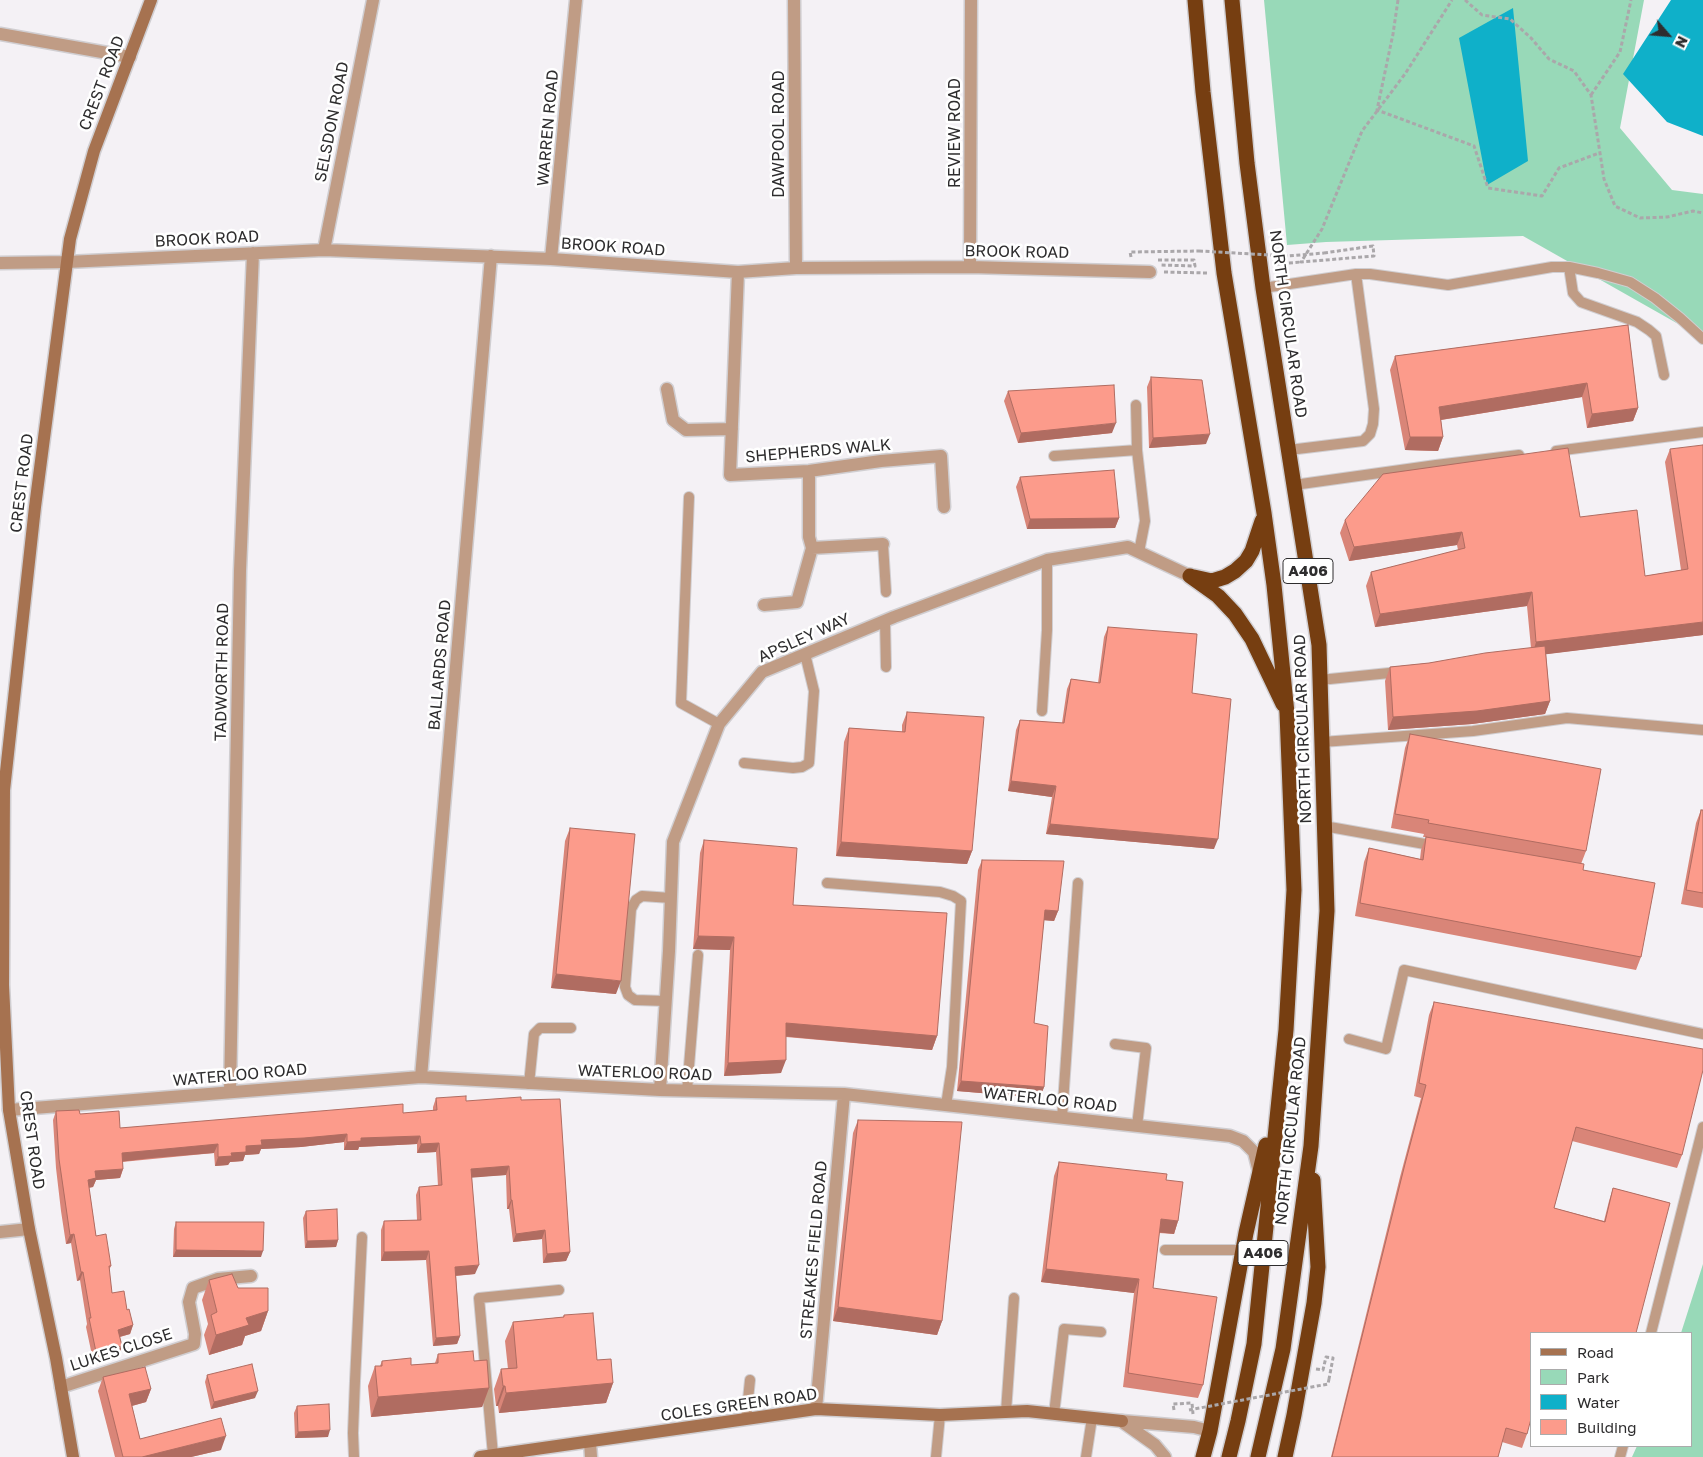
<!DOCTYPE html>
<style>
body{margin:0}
#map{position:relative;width:1703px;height:1457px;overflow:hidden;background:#f4f1f5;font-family:"Golos Text",sans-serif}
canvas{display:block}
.legend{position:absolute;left:1530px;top:1332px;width:162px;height:115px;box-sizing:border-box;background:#fff;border:1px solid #ababab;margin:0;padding:6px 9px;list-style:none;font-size:15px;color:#2e2d2e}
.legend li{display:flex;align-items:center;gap:10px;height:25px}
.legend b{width:25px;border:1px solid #ababab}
.north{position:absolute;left:1643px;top:10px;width:50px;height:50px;-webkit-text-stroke:4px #fff;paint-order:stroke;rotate:117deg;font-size:14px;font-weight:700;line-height:20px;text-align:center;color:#2e2d2e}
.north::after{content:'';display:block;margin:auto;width:18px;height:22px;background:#2e2d2e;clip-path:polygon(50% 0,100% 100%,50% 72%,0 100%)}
</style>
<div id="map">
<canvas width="1703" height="1457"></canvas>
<ul class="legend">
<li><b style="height:6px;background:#a67250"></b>Road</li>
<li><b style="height:14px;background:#98d9b8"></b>Park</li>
<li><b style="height:14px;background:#0fb0c9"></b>Water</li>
<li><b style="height:14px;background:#fc9b8b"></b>Building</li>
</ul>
<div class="north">N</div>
</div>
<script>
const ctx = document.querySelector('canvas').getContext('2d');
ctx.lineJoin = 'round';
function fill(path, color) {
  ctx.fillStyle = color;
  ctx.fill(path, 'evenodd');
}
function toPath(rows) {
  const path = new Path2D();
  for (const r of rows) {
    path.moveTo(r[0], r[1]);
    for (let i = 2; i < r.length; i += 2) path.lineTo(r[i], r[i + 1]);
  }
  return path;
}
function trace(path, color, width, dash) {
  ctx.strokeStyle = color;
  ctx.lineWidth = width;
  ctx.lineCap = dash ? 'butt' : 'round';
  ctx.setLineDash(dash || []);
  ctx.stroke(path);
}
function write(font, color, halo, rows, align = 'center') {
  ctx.font = font + ' "Golos Text",sans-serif';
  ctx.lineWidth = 5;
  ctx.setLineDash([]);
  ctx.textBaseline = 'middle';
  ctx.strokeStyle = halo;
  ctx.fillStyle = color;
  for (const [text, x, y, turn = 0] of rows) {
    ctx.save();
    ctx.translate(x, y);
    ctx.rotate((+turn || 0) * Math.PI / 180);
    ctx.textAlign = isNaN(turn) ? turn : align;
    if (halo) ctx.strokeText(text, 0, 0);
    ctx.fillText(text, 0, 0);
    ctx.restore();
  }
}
fill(toPath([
 [1264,0,1644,0,1620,128,1672,190,1703,194,1703,338,1523,236,1326,242,1287,245],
 [1703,1264,1703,1457,1632,1457,1637,1446,1692,1446,1692,1333,1681,1333]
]), '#98d9b8');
fill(toPath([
 [1671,0,1703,0,1703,136,1667,122,1623,74],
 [1513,8,1528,161,1487,185,1459,38]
]), '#0fb0c9');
const lane = toPath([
 [1569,267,1573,293,1581,302,1637,322,1649,330,1656,336,1664,375],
 [1263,288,1356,274,1370,274,1448,285,1552,267,1569,267,1598,273,1630,282,1655,298,1680,318,1703,339],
 [1136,405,1137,450,1145,521,1139,552],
 [1289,450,1363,441,1370,434,1373,424,1374,409,1356,274],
 [1556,451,1703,432],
 [1054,456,1137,450],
 [1294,485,1436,465,1519,455],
 [689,497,681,703,719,724],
 [883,544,886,592],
 [885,621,886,667],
 [1320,680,1399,672],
 [1042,711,1047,630,1047,560],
 [1322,742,1473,731,1567,718,1703,730],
 [744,763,793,768,802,767,809,763,814,691,805,654],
 [1324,826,1436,846],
 [827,883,940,892,953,896,961,901,952,1067,946,1105],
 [666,1001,635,1000,628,995,625,987,631,909,636,900,642,896,671,898],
 [1349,1039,1386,1049,1404,970,1703,1034],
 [1115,1044,1146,1048,1137,1126],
 [529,1084,534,1034,540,1028,571,1028],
 [687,1091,698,955],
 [1062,1118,1078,883],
 [1165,1250,1243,1250],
 [1651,1333,1703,1127],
 [1006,1412,1014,1298],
 [1054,1414,1064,1329,1101,1332],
 [746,1419,750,1380],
 [493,1455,479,1298,559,1290],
 [354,1457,353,1433,355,1381,362,1237],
 [936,1457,940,1415],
 [1086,1457,1092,1418],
 [1620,1457,1623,1446]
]);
const street = toPath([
 [794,0,796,268],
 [0,34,130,57],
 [324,250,373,0],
 [551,259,576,0],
 [0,263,67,262,324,250,551,259,738,272,796,268,970,267,1150,272],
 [970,267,971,0],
 [738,272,730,475,809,471,881,461,941,456,944,507],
 [667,389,673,420,686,430,732,429],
 [809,471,809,537,812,548,883,544],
 [764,605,797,602,812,548],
 [421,1077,491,256],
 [660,1090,669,951,673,842,719,724,762,672,894,617,1047,560,1128,547,1190,576],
 [230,1092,240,571,253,253],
 [9,1110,421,1077,660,1090,844,1094,1230,1136,1243,1141,1254,1152,1259,1172],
 [0,1232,29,1229],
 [61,1387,194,1344,195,1334,189,1302,193,1288,218,1279,251,1276],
 [816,1409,844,1094],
 [1122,1421,1194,1427,1210,1431],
 [1124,1423,1155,1445,1165,1457],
 [590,1442,591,1457]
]);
const secondary = toPath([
 [73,1457,56,1358,29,1229,9,1110,3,985,4,790,35,507,70,239,94,151,151,0],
 [480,1457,816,1409,940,1415,1027,1411,1122,1421]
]);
const highway = toPath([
 [1195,0,1203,92,1224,273,1264,513,1274,585,1287,713,1294,890,1286,1030,1254,1344,1238,1421,1229,1457],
 [1232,0,1247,163,1263,288,1319,645,1327,911,1311,1146,1283,1349,1258,1457],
 [1190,576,1218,596,1235,614,1252,639,1283,704],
 [1194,577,1212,581,1225,577,1235,571,1246,561,1252,551,1262,521],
 [1203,1457,1210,1431,1246,1233,1266,1145],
 [1285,1457,1294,1415,1314,1303,1318,1267,1313,1180]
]);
trace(lane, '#d0ced1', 12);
trace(street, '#d0ced1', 15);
trace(secondary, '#d0ced1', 15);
trace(highway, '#d0ced1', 18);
trace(toPath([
 [1398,0,1393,34,1377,110,1474,146,1488,188,1542,196,1559,168,1599,153],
 [1465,0,1482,15,1510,19,1531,38,1549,59,1574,71,1591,95,1604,179,1615,206,1640,218,1667,217,1693,211,1703,213],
 [1591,95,1620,52,1631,0],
 [1324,253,1373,246,1374,256,1301,262,1322,229,1362,131,1405,74,1452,0],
 [1131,257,1130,252,1199,251],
 [1158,260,1194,260,1195,266,1161,265],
 [1276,264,1301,262],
 [1164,272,1208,273],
 [1316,1369,1323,1370,1326,1357,1333,1358,1329,1379],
 [1174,1410,1173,1404,1192,1403,1193,1414]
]), '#aaa7aa', 3, [4, 2.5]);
trace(lane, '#c09c85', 10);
trace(street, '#c09c85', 12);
trace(secondary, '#a67250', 12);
trace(highway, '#763e11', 15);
trace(toPath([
 [1199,251,1288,256,1324,253],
 [1189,1410,1328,1384,1329,1379]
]), '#aaa7aa', 3, [4, 2.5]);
fill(toPath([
 [1628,325,1638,408,1633,421,1587,428,1582,397,1441,420,1443,437,1438,451,1405,450,1390,370,1395,356],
 [1151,377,1206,444,1149,448,1147,387],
 [1008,391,1112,433,1018,443,1004,401],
 [1670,449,1703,635,1546,654,1550,701,1545,714,1472,724,1388,730,1385,681,1390,667,1429,663,1531,648,1527,606,1375,627,1366,586,1371,572,1458,550,1457,545,1349,561,1340,533,1345,520,1580,517,1645,576,1681,570,1665,462],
 [1020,477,1119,518,1115,528,1027,529,1016,487],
 [1108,627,1192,693,1214,849,1046,834,1052,797,1008,791,1016,730,1020,720,1062,723,1067,689,1071,679,1098,683,1104,637],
 [907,712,972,851,967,864,836,856,844,742,849,728,902,732,902,725],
 [1410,734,1586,851,1581,864,1583,870,1641,957,1636,970,1355,916,1364,862,1369,848,1420,859,1421,850,1426,837,1423,837,1424,834,1391,828,1405,748],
 [1701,810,1703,810,1703,908,1681,904,1696,823],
 [570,828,616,994,551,988,565,841],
 [704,840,793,905,937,1036,932,1050,786,1037,781,1073,724,1076,730,950,693,949,700,853],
 [982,860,1058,911,1054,921,1044,920,1034,1023,1044,1087,1040,1098,957,1091,978,870],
 [1434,1002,1682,1155,1677,1168,1572,1141,1554,1208,1604,1221,1609,1201,1613,1188,1670,1203,1532,1333,1527,1434,1522,1448,1502,1442,1498,1457,1331,1457,1400,1177,1421,1098,1414,1096,1429,1015],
 [436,1098,466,1101,521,1100,570,1252,566,1261,543,1263,542,1239,513,1242,509,1209,507,1209,506,1175,472,1177,475,1274,456,1276,460,1336,457,1344,433,1346,426,1260,381,1261,381,1230,384,1221,417,1220,416,1195,419,1187,438,1186,436,1152,417,1153,417,1144,359,1147,358,1150,344,1150,344,1142,301,1147,261,1149,259,1154,245,1155,243,1161,230,1162,228,1165,215,1166,214,1153,122,1162,123,1169,120,1178,96,1180,93,1187,89,1188,96,1236,111,1266,109,1270,112,1293,127,1310,133,1325,130,1334,120,1337,122,1346,119,1355,93,1360,86,1327,87,1324,80,1280,77,1281,71,1243,66,1244,61,1211,56,1168,53,1120,56,1111,80,1114,120,1128,403,1113,433,1111,433,1107],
 [858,1120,942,1321,937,1335,833,1321,853,1133],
 [1059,1162,1166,1180,1178,1221,1174,1234,1159,1233,1153,1288,1203,1385,1198,1398,1123,1387,1134,1293,1041,1282,1054,1176],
 [306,1211,338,1240,336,1247,305,1248,303,1218],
 [176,1222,261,1257,173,1257,174,1229],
 [209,1280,238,1288,268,1311,261,1331,245,1336,242,1345,209,1355,204,1335,208,1324,202,1300],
 [564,1315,597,1360,613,1383,606,1403,499,1413,498,1406,496,1406,494,1389,501,1369,508,1369,505,1341,513,1322,563,1317],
 [438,1354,474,1361,489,1388,482,1407,371,1417,368,1386,375,1366,380,1366,382,1361,411,1365,435,1363],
 [207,1375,255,1398,211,1409,205,1382],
 [103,1377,151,1389,146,1402,132,1406,140,1439,221,1450,191,1457,115,1457,98,1391],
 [297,1406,328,1437,295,1438,294,1413]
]), '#d98578');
fill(toPath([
 [1587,383,1582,397,1434,421,1439,407],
 [1638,408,1633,421,1587,428,1592,414],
 [1116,423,1112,433,1018,443,1021,433],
 [1210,434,1206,444,1149,448,1153,438],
 [1410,437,1443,437,1438,451,1405,450],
 [1119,518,1115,528,1027,529,1030,519],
 [1462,532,1457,545,1349,561,1354,547],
 [1532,592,1527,606,1375,627,1380,614],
 [1703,622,1703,635,1532,656,1536,642],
 [1550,701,1545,714,1472,724,1388,730,1393,717],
 [1011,781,1056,786,1052,797,1008,791],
 [1050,824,1218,839,1214,849,1046,834],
 [841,842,972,851,967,864,836,856],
 [1045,910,1058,911,1054,921,1041,920],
 [698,936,734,937,730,950,693,949],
 [556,974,621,981,616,994,551,988],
 [786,1023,937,1036,932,1050,781,1036],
 [786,1060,781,1073,724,1076,728,1063],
 [961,1081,1044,1087,1040,1098,957,1091],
 [347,1134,344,1142,301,1147,261,1149,259,1154,245,1155,243,1161,230,1162,228,1165,215,1166,218,1157,261,1140],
 [420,1136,417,1144,359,1147,358,1150,344,1150,347,1142,361,1138],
 [439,1143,436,1152,417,1153,421,1144],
 [218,1144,214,1153,152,1158,119,1162,122,1153,155,1150],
 [509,1166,506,1175,468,1178,471,1169],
 [123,1169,120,1178,96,1180,93,1187,85,1188,88,1180,95,1171],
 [511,1200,512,1200,509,1209,507,1209],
 [1161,1219,1178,1221,1174,1234,1156,1232],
 [545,1230,542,1239,513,1242,516,1234],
 [74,1234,71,1243,66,1244,70,1235],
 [338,1240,336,1247,305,1248,307,1241],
 [176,1250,263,1251,261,1257,173,1257],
 [429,1251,426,1260,381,1261,384,1252],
 [570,1252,566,1261,543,1263,547,1254],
 [479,1265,475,1274,452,1276,455,1267],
 [1046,1269,1139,1279,1134,1293,1041,1282],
 [81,1272,83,1272,80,1280,77,1281],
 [838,1307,942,1321,937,1335,833,1321],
 [268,1311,261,1331,245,1336,242,1345,209,1355,216,1335,246,1318],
 [133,1325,130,1334,115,1338,118,1330],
 [460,1336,457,1344,433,1346,436,1338],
 [122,1346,119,1355,93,1360,96,1352],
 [613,1383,606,1403,499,1413,506,1393],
 [503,1386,505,1386,498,1406,496,1406],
 [489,1388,482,1407,371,1417,378,1397],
 [151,1389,146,1402,124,1408,129,1394],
 [258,1391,255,1398,211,1409,214,1402],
 [330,1430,328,1437,295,1438,298,1432],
 [226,1436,221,1450,191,1457,142,1457]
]), '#b06c61');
const building = toPath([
 [1628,325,1638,408,1592,414,1587,383,1439,407,1443,437,1410,437,1395,356,1628,325],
 [1151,377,1202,380,1210,434,1153,438,1151,377],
 [1114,385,1116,423,1021,433,1008,391,1114,385],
 [1703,445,1703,622,1536,642,1532,592,1380,614,1371,572,1465,548,1462,532,1354,547,1345,520,1383,474,1568,448,1580,517,1637,510,1645,576,1688,569,1670,449,1703,445],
 [1114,470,1119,518,1030,519,1020,477,1114,470],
 [1108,627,1197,634,1192,693,1231,699,1218,839,1050,824,1056,786,1011,781,1020,720,1064,723,1071,679,1100,683,1108,627],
 [1545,646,1550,701,1477,711,1393,717,1390,667,1429,663,1485,653,1545,646],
 [907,712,984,717,972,851,841,842,849,728,905,732,907,712],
 [1410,734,1601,769,1586,851,1428,823,1429,820,1395,814,1410,734],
 [1701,810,1703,810,1703,893,1686,890,1701,810],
 [570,828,635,834,621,981,556,974,570,828],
 [1426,837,1584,864,1583,870,1655,883,1641,957,1360,903,1369,848,1423,860,1426,837],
 [704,840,797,848,793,905,947,913,937,1036,786,1023,786,1060,728,1063,734,937,698,936,704,840],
 [982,860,1064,861,1058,911,1045,910,1034,1023,1048,1026,1044,1087,961,1081,982,860],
 [1434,1002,1703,1049,1703,1070,1682,1155,1576,1127,1554,1208,1605,1222,1613,1188,1670,1203,1636,1333,1532,1333,1532,1415,1527,1434,1506,1428,1498,1457,1332,1457,1405,1164,1426,1085,1419,1083,1434,1002],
 [466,1096,466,1101,521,1097,521,1100,560,1099,570,1252,547,1254,545,1230,516,1234,512,1200,511,1200,509,1166,471,1169,479,1265,455,1267,460,1336,436,1338,429,1251,384,1252,384,1221,421,1220,419,1187,442,1185,439,1143,421,1144,420,1136,361,1138,361,1141,347,1142,347,1134,304,1138,261,1140,262,1145,246,1146,246,1152,231,1153,232,1156,218,1157,218,1144,155,1150,122,1153,123,1169,95,1171,96,1178,88,1180,96,1236,106,1234,111,1266,109,1266,112,1293,124,1291,127,1310,129,1309,133,1325,118,1330,122,1346,96,1352,89,1318,91,1318,83,1272,81,1272,74,1234,70,1235,59,1159,56,1111,79,1110,80,1114,119,1111,120,1128,403,1104,403,1113,437,1110,436,1098,466,1096],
 [858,1120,962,1122,942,1321,838,1307,858,1120],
 [1059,1162,1167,1174,1166,1180,1183,1182,1178,1221,1161,1219,1153,1288,1217,1297,1203,1385,1128,1373,1139,1279,1046,1269,1059,1162],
 [337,1209,338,1240,307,1241,306,1211,337,1209],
 [176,1222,264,1222,263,1251,176,1250,176,1222],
 [232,1274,238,1288,268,1288,268,1311,246,1318,249,1325,216,1335,211,1315,217,1312,209,1280,232,1274],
 [593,1313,597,1360,611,1359,613,1383,506,1393,505,1386,503,1386,501,1369,517,1368,513,1322,564,1317,564,1315,593,1313],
 [473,1351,474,1361,487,1360,489,1388,378,1397,375,1366,382,1366,382,1361,411,1358,411,1365,438,1363,438,1354,473,1351],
 [252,1364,258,1391,214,1402,207,1375,252,1364],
 [145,1367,151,1389,129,1394,140,1439,221,1418,226,1436,142,1457,123,1457,103,1377,145,1367],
 [329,1404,330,1430,298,1432,297,1406,329,1404]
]);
fill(building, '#fc9b8b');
trace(building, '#b06c61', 1);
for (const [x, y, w] of [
 [1308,571,50],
 [1263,1253,50]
]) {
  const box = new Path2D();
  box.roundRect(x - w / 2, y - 12.5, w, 25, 4);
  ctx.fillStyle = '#fff';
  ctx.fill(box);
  trace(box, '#2e2d2e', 1);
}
write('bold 15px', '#2e2d2e', null, [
 ["A406",1308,571],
 ["A406",1263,1253]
]);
write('16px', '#2e2d2e', '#fff', [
 ["CREST ROAD",102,83,-69],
 ["SELSDON ROAD",332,122,-79],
 ["WARREN ROAD",548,128,-85],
 ["REVIEW ROAD",955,133,-90],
 ["DAWPOOL ROAD",779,134,-90],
 ["BROOK ROAD",207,239,-3],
 ["BROOK ROAD",613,247,4],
 ["BROOK ROAD",1017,252,1],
 ["NORTH CIRCULAR ROAD",1288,324,82],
 ["SHEPHERDS WALK",818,451,-5],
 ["CREST ROAD",22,483,-83],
 ["APSLEY WAY",804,638,-24],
 ["BALLARDS ROAD",440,665,-85],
 ["TADWORTH ROAD",222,672,-89],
 ["NORTH CIRCULAR ROAD",1303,729,-92],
 ["WATERLOO ROAD",645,1073,2],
 ["WATERLOO ROAD",240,1075,-5],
 ["WATERLOO ROAD",1050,1100,6],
 ["NORTH CIRCULAR ROAD",1291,1131,-84],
 ["CREST ROAD",32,1140,82],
 ["STREAKES FIELD ROAD",814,1250,-85],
 ["LUKES CLOSE",121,1350,-18],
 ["COLES GREEN ROAD",739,1405,-8]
]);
</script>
